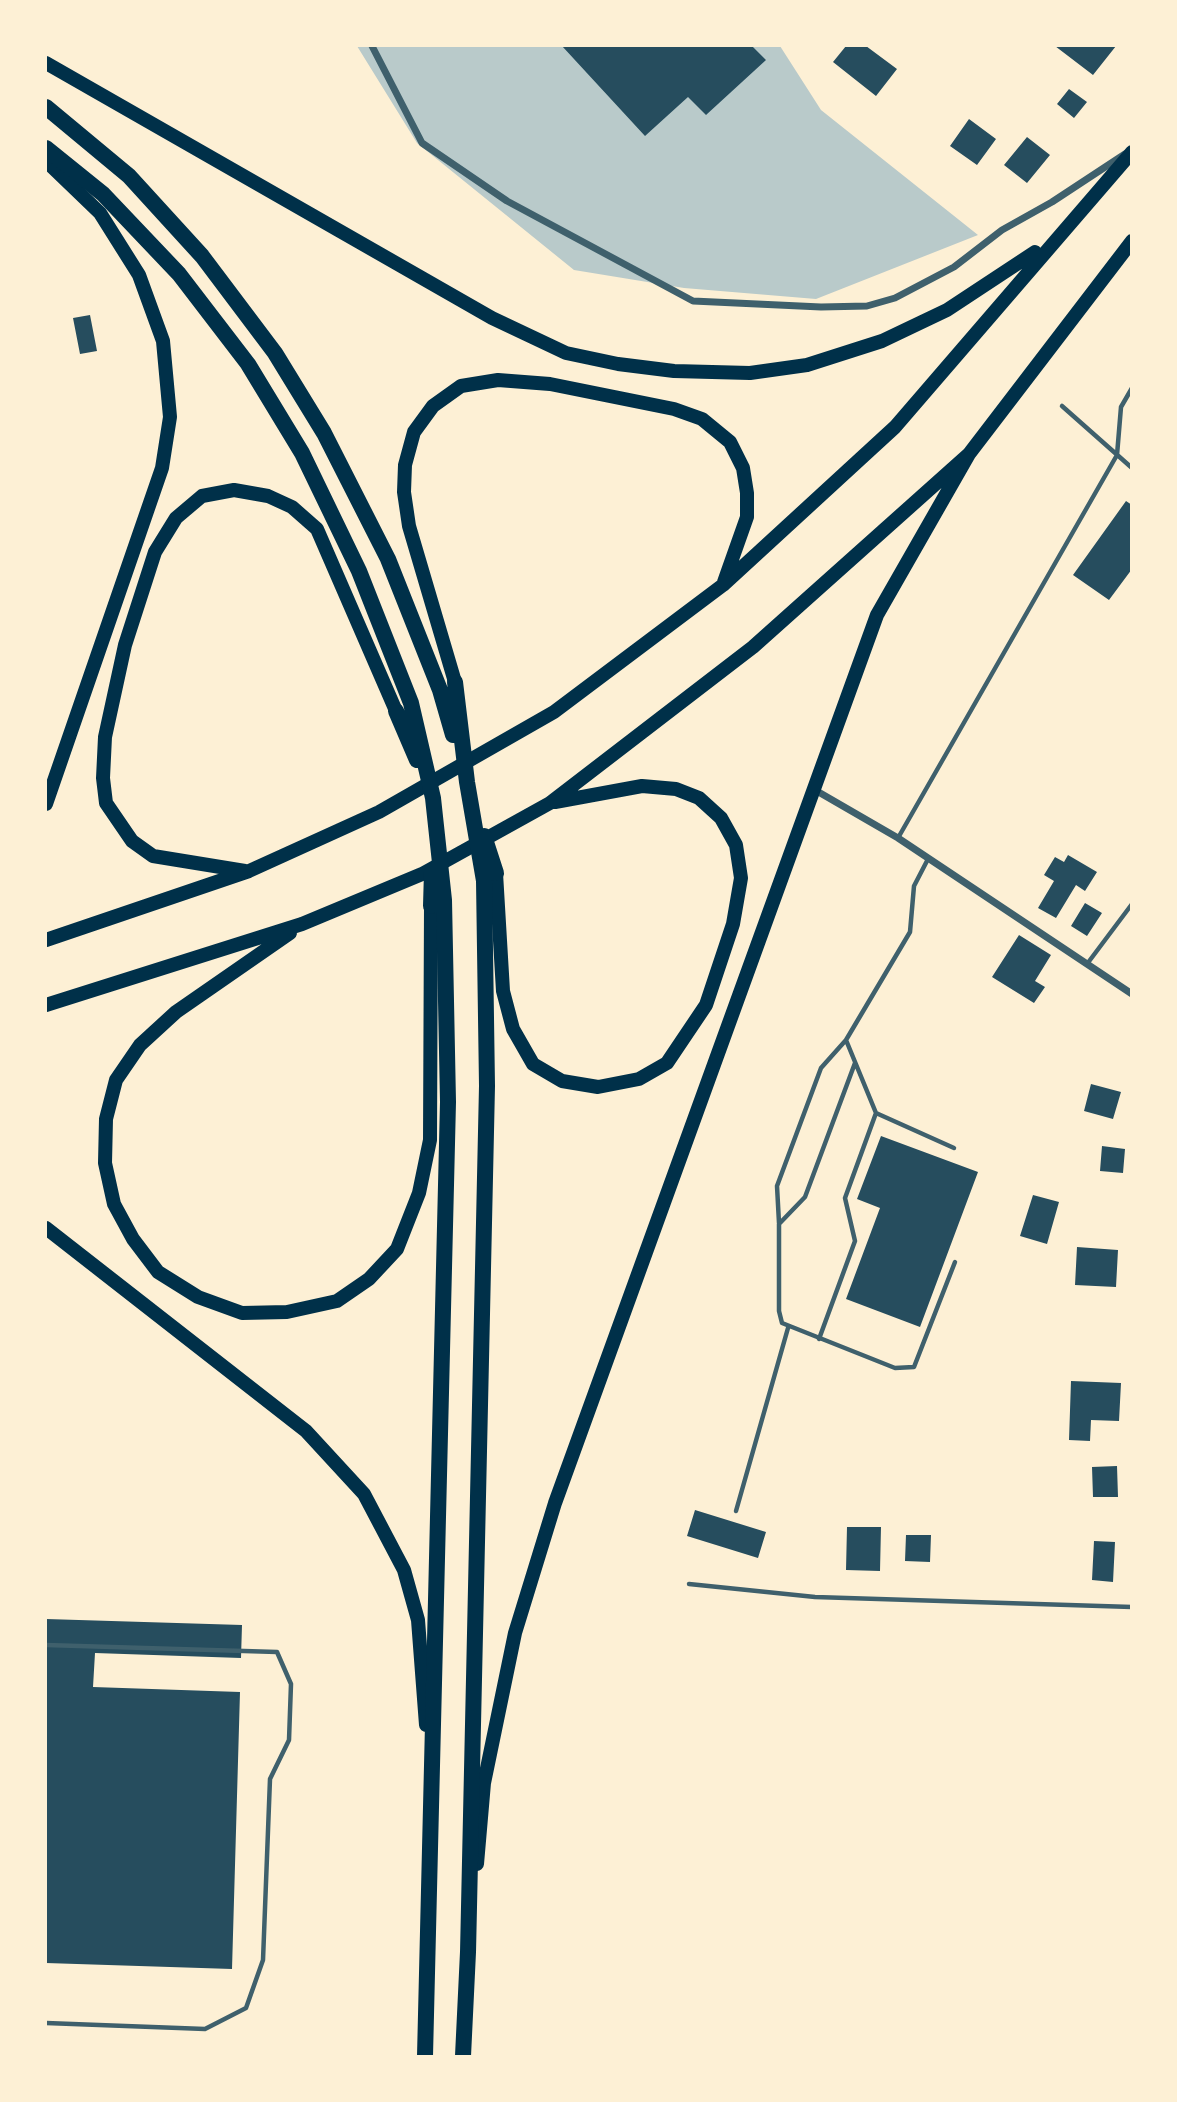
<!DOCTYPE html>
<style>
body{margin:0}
#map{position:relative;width:1177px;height:2102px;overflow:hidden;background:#fdf0d5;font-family:"Open Sans",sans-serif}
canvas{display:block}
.frame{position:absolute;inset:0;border:47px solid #fdf0d5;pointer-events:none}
</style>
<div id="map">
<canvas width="1177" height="2102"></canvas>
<div class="frame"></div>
</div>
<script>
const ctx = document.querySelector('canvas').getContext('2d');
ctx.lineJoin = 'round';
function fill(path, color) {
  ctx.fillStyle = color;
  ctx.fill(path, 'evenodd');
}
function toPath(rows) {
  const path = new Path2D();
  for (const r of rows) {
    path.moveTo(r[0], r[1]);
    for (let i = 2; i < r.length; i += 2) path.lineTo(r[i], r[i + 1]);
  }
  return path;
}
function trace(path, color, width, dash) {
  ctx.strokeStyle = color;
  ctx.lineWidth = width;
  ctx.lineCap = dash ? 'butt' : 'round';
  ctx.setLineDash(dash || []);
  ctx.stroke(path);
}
fill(toPath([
 [357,46,780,46,821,110,978,235,816,299,684,288,574,270,417,143]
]), '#b9caca');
fill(toPath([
 [562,46,752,46,766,60,706,115,688,97,645,136],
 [846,46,866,46,897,69,876,96,833,62],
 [1055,46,1116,46,1093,75],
 [1069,89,1087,102,1074,118,1057,104],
 [969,119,996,139,977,165,950,146],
 [1027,137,1050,155,1027,183,1004,165],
 [90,315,97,351,80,354,73,318],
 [1126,501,1132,505,1132,569,1109,600,1073,575],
 [1068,855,1097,872,1085,891,1076,885,1056,918,1038,908,1054,881,1044,875,1055,857,1064,862],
 [1085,903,1102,913,1087,936,1071,926],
 [1019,935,1051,955,1035,981,1045,987,1034,1003,992,977],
 [1091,1084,1121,1092,1113,1119,1084,1111],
 [881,1136,978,1172,920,1327,846,1299,880,1208,857,1199],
 [1102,1146,1125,1149,1123,1173,1100,1171],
 [1033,1195,1059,1202,1047,1244,1020,1236],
 [1077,1247,1118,1250,1116,1287,1075,1285],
 [1071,1381,1121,1383,1119,1421,1091,1420,1090,1441,1069,1440],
 [1117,1466,1118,1497,1093,1497,1092,1467],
 [695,1510,766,1532,758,1558,687,1536],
 [847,1527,881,1527,880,1571,846,1570],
 [906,1535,931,1535,930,1562,905,1561],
 [1094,1541,1115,1542,1113,1582,1092,1580],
 [46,1619,242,1625,241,1658,95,1653,93,1687,240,1692,232,1969,46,1963]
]), '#264d5e');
trace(toPath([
 [1062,406,1132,468],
 [898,838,1117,455,1121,407,1132,388],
 [1087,964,1132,904],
 [855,1063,805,1197,779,1224,779,1311,782,1323,895,1368,914,1367,955,1262],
 [876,1113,954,1148],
 [779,1223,777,1186,821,1068,846,1040],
 [819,1339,855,1241,845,1198,876,1113,846,1040,910,932,914,886,928,859],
 [736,1511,788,1328],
 [689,1584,815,1597,1132,1607],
 [46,1645,277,1652,291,1684,289,1740,270,1779,263,1960,246,2008,205,2029,46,2023]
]), '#3f606c', 4.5);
trace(toPath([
 [372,46,422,143,507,201,693,301,821,307,867,306,895,298,954,267,1002,230,1052,202,1125,154],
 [815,790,898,838,1132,994]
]), '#3f606c', 7);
trace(toPath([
 [46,63,492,318,566,353,618,364,674,371,750,373,807,365,882,341,947,310,1035,252],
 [46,161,100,213,139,275,163,341,170,417,162,468,46,804],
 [455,682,409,526,404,492,405,465,414,432,433,406,461,386,498,380,550,384,674,409,702,419,730,442,743,468,747,493,747,517,724,582],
 [245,871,153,856,132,841,106,803,103,778,105,737,125,645,155,552,176,518,202,496,234,490,268,496,292,507,317,529,396,711],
 [496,873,503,991,513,1029,533,1064,562,1081,598,1087,639,1079,667,1063,706,1005,733,924,741,878,736,845,721,818,699,798,676,789,642,786,555,802],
 [290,933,176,1012,140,1045,116,1080,106,1119,105,1163,114,1204,133,1239,158,1272,198,1297,242,1313,287,1312,337,1301,369,1279,397,1249,419,1193,430,1140,431,906],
 [46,940,249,871,379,812,554,712,723,585,895,427,1132,152],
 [46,1005,302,924,422,874,550,803,753,647,969,454,1132,241],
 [46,1228,306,1431,364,1494,404,1570,418,1620,426,1725],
 [477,1864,484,1783,515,1633,555,1503,877,615,969,454]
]), '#003049', 14);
trace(toPath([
 [46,107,129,176,202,256,275,353,324,433,388,559,440,690,453,735],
 [46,148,103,194,179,274,248,364,302,453,359,571,411,703,433,798,444,900,448,1102,425,2056],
 [455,682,467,782,484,881,487,1086,468,1952,463,2056],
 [396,711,417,760],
 [484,836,496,873],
 [431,906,432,871]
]), '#003049', 16);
</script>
